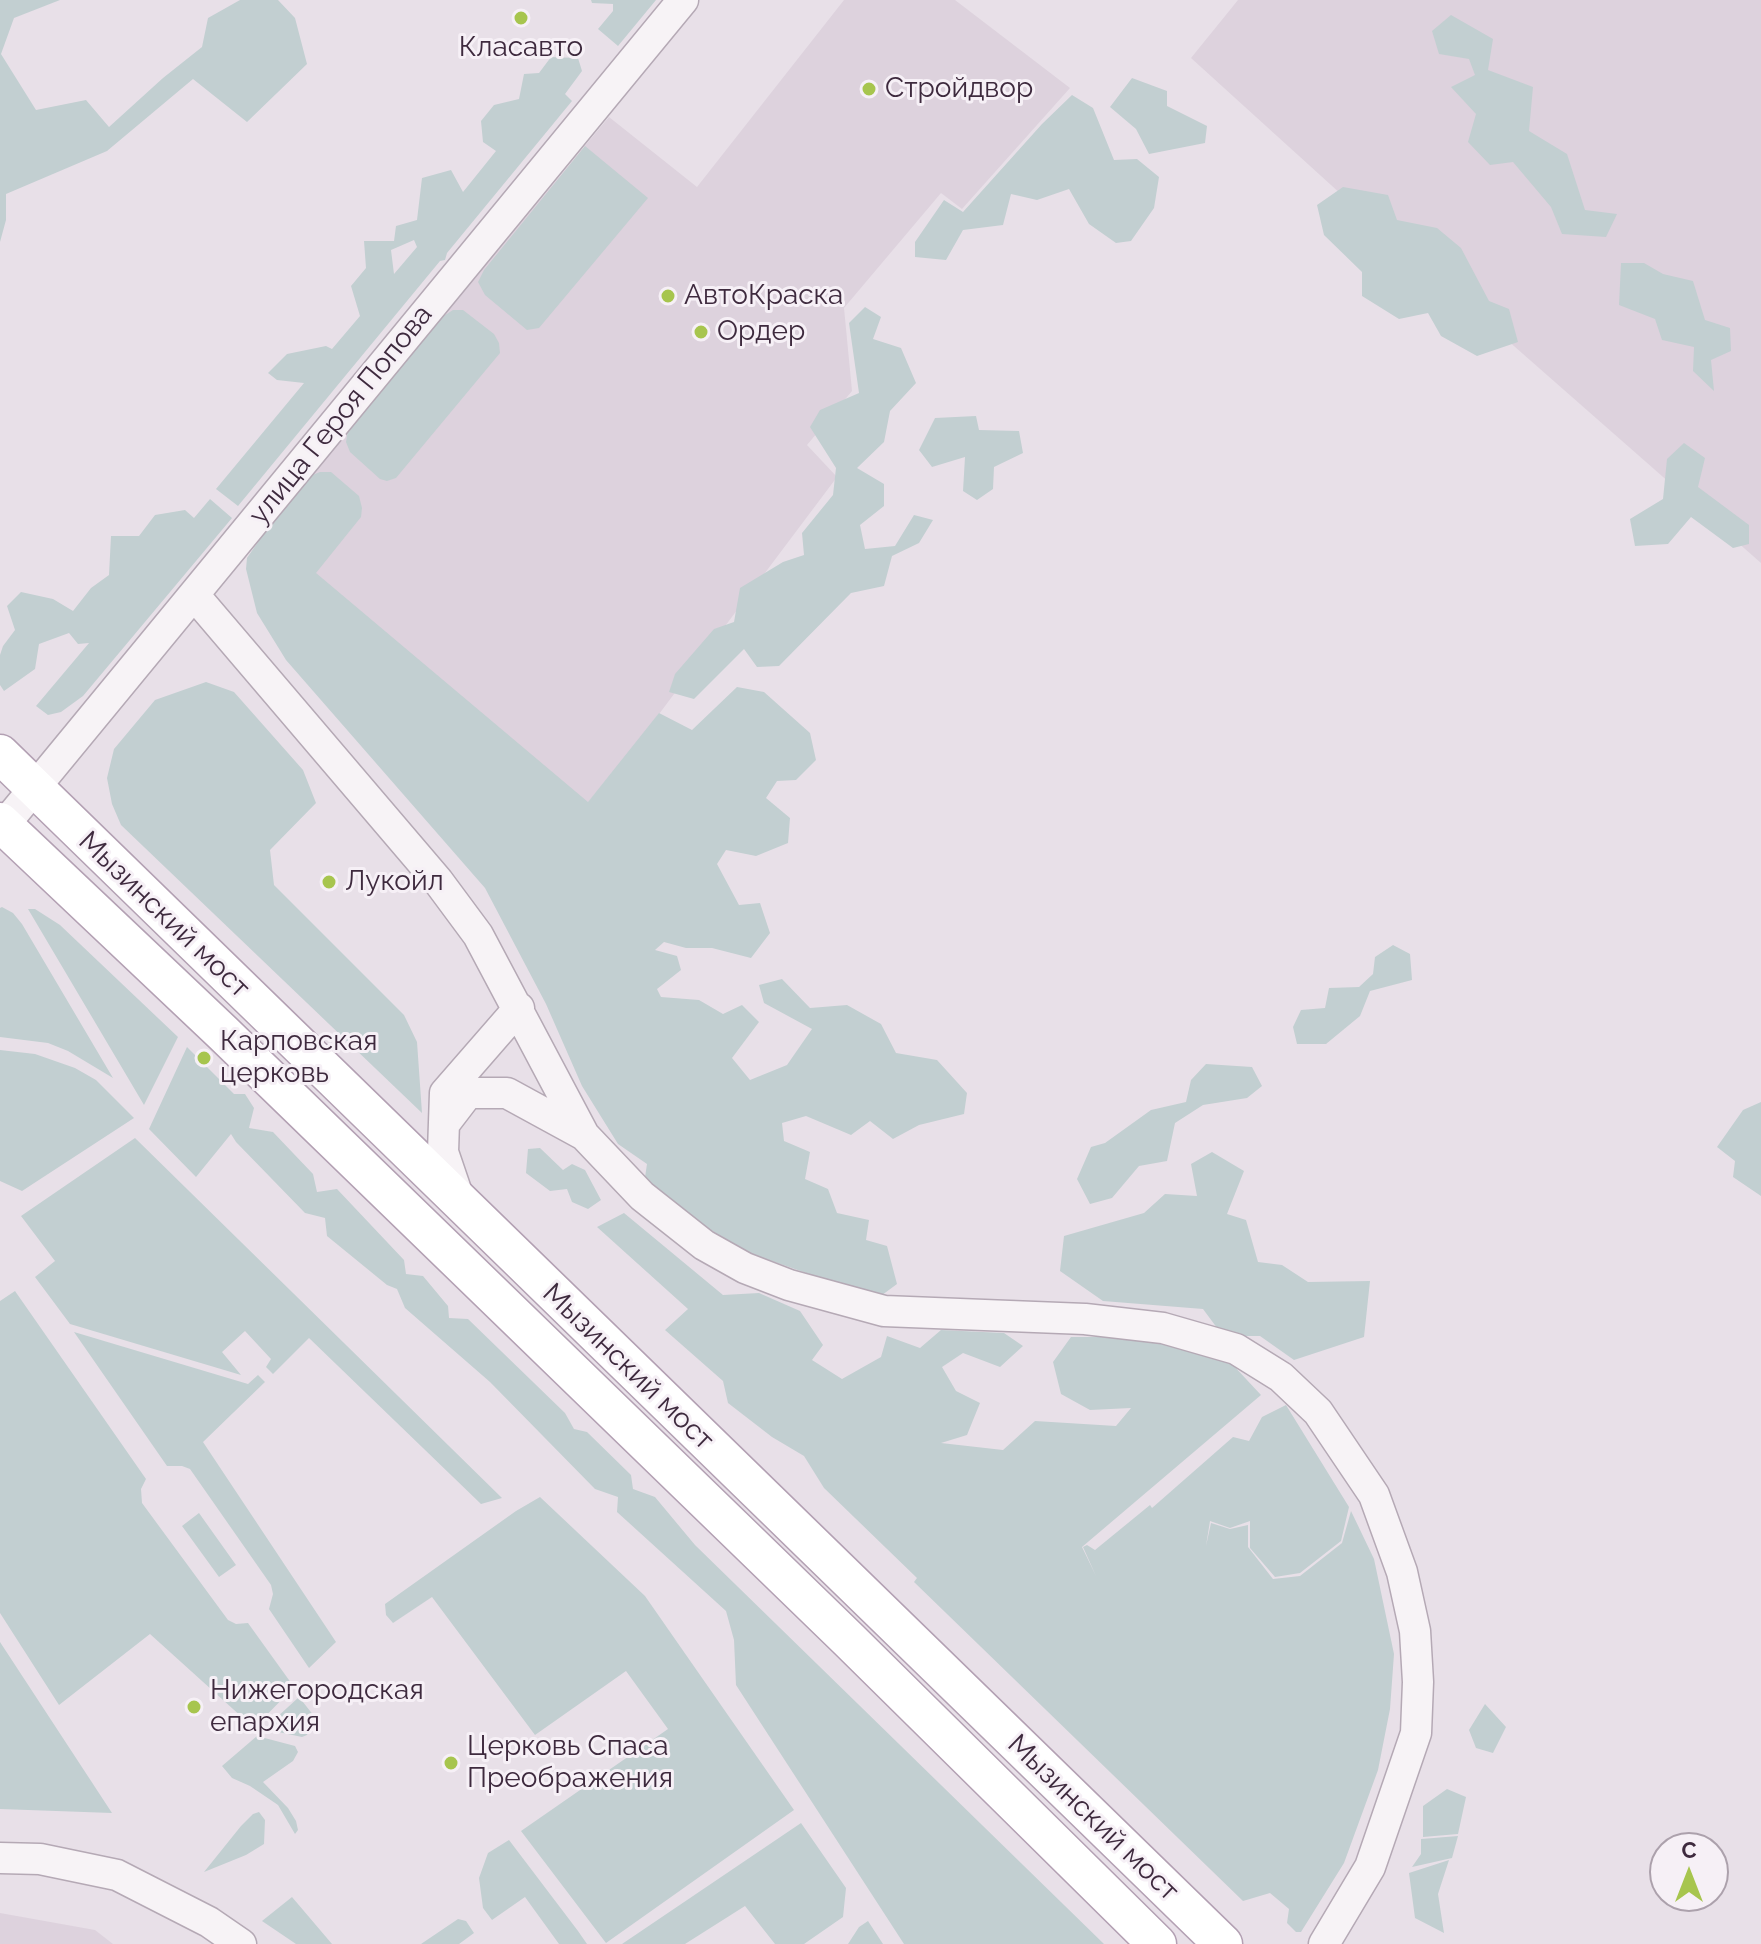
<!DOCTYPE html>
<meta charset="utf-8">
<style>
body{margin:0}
#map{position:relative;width:1761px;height:1944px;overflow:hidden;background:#e8e0e8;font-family:Raleway,sans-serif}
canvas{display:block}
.north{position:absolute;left:1649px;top:1832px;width:80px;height:80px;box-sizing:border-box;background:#f6f0f6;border:2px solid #aca1ac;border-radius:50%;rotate:0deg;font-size:22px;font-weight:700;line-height:32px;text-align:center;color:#3e2a3e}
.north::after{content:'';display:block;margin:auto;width:28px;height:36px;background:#a7c54e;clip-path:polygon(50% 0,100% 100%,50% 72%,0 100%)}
</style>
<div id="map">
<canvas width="1761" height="1944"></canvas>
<div class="north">С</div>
</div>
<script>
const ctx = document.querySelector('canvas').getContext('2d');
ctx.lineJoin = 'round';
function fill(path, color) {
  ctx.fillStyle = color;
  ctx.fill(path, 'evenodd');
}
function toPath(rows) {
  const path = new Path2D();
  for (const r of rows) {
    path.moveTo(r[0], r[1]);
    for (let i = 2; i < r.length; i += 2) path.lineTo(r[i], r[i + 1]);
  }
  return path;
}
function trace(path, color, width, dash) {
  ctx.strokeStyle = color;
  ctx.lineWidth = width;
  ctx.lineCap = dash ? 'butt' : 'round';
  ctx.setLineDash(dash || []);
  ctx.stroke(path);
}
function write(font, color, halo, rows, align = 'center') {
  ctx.font = font + ' Raleway,sans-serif';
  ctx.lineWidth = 6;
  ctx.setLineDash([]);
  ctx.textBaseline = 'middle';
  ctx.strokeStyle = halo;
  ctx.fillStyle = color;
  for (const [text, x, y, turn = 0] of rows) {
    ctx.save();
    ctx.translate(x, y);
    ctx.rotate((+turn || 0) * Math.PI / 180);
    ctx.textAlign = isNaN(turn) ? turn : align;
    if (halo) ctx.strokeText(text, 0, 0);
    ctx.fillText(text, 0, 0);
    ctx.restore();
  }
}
fill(toPath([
 [844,0,955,0,1070,88,962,209,941,193,844,308,852,391,807,445,837,477,635,746,563,833,247,558,310,476,609,117,697,187],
 [1238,0,1761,0,1761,563,1342,195,1191,58],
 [0,1913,95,1930,113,1944,0,1944]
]), '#ddd2dd');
fill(toPath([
 [0,0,60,0,14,18,1,54,36,110,86,100,109,127,163,78,202,47,208,18,240,0,278,0,295,18,307,64,247,122,193,79,107,151,6,194,6,220,0,242],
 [591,0,656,0,618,46,598,29,613,11,613,4,592,3],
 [1451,15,1493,39,1488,70,1533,87,1529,131,1567,154,1585,210,1617,214,1606,237,1562,234,1551,207,1513,162,1490,165,1468,142,1476,114,1451,87,1475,75,1469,59,1439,54,1432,31],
 [551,57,578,58,582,71,565,94,572,101,447,253,445,260,440,261,238,506,216,489,304,383,277,380,268,373,287,354,326,346,332,349,360,316,351,286,366,268,364,241,394,241,396,226,417,220,422,178,451,170,463,192,496,151,483,142,481,121,494,105,519,99,524,74,539,73],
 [414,240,417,247,394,274,391,250],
 [1132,78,1167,91,1167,106,1207,126,1205,143,1149,154,1136,129,1110,107],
 [1072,95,1093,108,1114,160,1137,159,1159,177,1154,208,1131,241,1116,243,1089,224,1069,189,1037,200,1011,194,1003,225,963,230,946,260,915,257,915,242,944,200,963,212,1042,124],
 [585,146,648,198,539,328,527,330,485,295,478,282,484,270],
 [1343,187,1388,195,1397,220,1437,228,1461,248,1489,301,1509,309,1518,342,1477,356,1441,336,1428,313,1399,319,1362,296,1362,272,1324,235,1317,205],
 [1621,263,1644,263,1663,274,1693,281,1705,320,1730,328,1731,351,1711,360,1714,391,1693,371,1694,347,1662,340,1655,319,1619,305],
 [865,307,881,317,873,339,901,348,916,383,890,411,884,442,857,468,884,484,884,506,860,525,865,549,895,546,914,515,933,520,919,543,892,556,884,586,851,593,779,666,757,667,744,649,694,699,669,692,675,674,714,629,734,622,740,588,783,562,804,555,802,533,833,495,836,468,810,427,820,410,859,393,849,323],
 [453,310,463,310,494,334,499,343,500,353,396,478,387,481,380,479,350,452,346,442,348,430,442,317],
 [976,416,979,430,1019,431,1023,453,994,467,993,489,977,500,963,491,965,457,932,467,919,450,935,418],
 [1684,443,1705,458,1698,487,1749,525,1749,544,1733,548,1691,517,1668,544,1635,546,1630,519,1663,499,1667,459],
 [320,472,331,472,359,496,362,508,361,517,316,573,588,802,659,713,692,730,737,687,764,692,810,733,816,760,796,780,777,781,766,798,790,818,788,843,756,856,726,850,717,864,739,905,760,903,770,933,751,958,712,948,686,948,664,942,655,950,677,956,681,970,657,989,661,997,699,1000,723,1014,742,1005,759,1022,732,1058,750,1080,787,1065,812,1029,764,1003,759,985,782,979,810,1008,847,1005,881,1024,896,1053,937,1060,967,1093,964,1114,919,1125,893,1139,870,1121,851,1135,806,1116,782,1123,784,1141,810,1152,805,1179,828,1189,837,1213,869,1220,866,1240,887,1246,897,1284,878,1298,749,1253,671,1206,644,1184,647,1164,618,1144,582,1086,546,1004,485,888,286,660,257,613,246,569,247,558,262,536,310,476],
 [210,499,232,518,83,696,61,712,48,715,36,706,89,643,78,644,69,633,39,644,35,669,4,691,0,685,0,655,3,646,15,630,7,606,21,592,53,599,73,611,91,588,109,575,111,536,139,536,155,515,185,510,194,518],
 [206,682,234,692,303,770,316,803,270,850,274,885,404,1015,417,1042,422,1113,121,825,112,804,107,778,114,749,155,700],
 [2,907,13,913,22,924,113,1078,68,1051,48,1043,0,1037,0,908],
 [28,909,35,909,60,925,178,1037,144,1105],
 [1393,945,1410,954,1412,980,1370,991,1360,1016,1326,1044,1297,1044,1293,1027,1301,1010,1325,1008,1329,988,1359,987,1373,974,1375,957],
 [187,1047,234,1094,245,1094,254,1108,249,1128,273,1132,313,1174,317,1192,337,1189,404,1260,406,1274,423,1276,448,1306,449,1318,468,1319,565,1413,574,1429,587,1432,631,1475,633,1489,655,1497,695,1545,1104,1944,904,1944,736,1685,734,1640,726,1611,617,1512,618,1497,595,1489,490,1382,405,1308,397,1289,387,1285,327,1236,325,1218,305,1213,236,1142,231,1134,196,1177,149,1129],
 [0,1050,35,1054,75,1068,96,1080,134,1118,22,1191,0,1181],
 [1206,1064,1252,1067,1262,1086,1247,1098,1203,1105,1175,1123,1167,1161,1139,1166,1112,1198,1090,1204,1077,1179,1091,1147,1105,1143,1151,1110,1186,1102,1191,1080],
 [1761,1102,1761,1196,1733,1177,1735,1161,1717,1147,1743,1110],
 [135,1138,502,1498,481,1504,309,1338,273,1374,266,1367,271,1359,245,1331,222,1352,241,1375,70,1324,35,1277,55,1261,21,1216],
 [540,1148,563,1170,572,1164,585,1170,601,1200,588,1209,572,1202,567,1189,550,1191,526,1173,528,1149],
 [1212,1152,1244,1171,1227,1214,1246,1220,1258,1262,1282,1265,1308,1282,1370,1281,1364,1337,1294,1360,1260,1336,1223,1336,1203,1309,1103,1301,1060,1271,1064,1236,1144,1213,1165,1194,1197,1196,1191,1164],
 [624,1213,723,1295,759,1293,800,1311,823,1345,812,1360,842,1379,881,1357,887,1336,920,1348,941,1330,1004,1333,1023,1346,1000,1367,963,1353,942,1367,956,1391,980,1403,967,1435,941,1443,1003,1450,1035,1421,1116,1426,1131,1408,1090,1410,1061,1394,1053,1362,1071,1337,1133,1337,1192,1346,1232,1364,1261,1395,1082,1547,1096,1576,1083,1547,1087,1545,1095,1550,1150,1505,1152,1508,1233,1437,1249,1441,1262,1417,1286,1405,1349,1507,1341,1541,1300,1573,1275,1577,1250,1548,1250,1521,1230,1528,1210,1521,1206,1546,1211,1523,1230,1529,1248,1525,1248,1547,1273,1579,1300,1576,1342,1543,1351,1511,1374,1559,1394,1654,1390,1709,1378,1770,1344,1863,1301,1932,1296,1932,1287,1923,1289,1909,1270,1893,1243,1901,914,1582,917,1578,824,1488,804,1456,772,1437,728,1403,723,1381,665,1330,688,1309,597,1227],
 [15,1291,146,1479,141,1489,142,1503,228,1620,236,1624,248,1623,294,1687,254,1728,150,1634,59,1705,0,1613,0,1301],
 [74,1332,248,1384,258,1375,265,1382,203,1442,336,1642,309,1668,269,1609,273,1594,271,1585,190,1469,182,1466,167,1466],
 [540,1497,645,1596,794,1810,606,1943,521,1831,668,1729,626,1671,535,1735,432,1597,393,1623,386,1615,385,1604,516,1511],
 [199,1513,236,1565,219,1577,182,1526],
 [0,1642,112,1813,0,1809],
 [299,1697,314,1716,307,1735,302,1737,264,1729],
 [1485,1704,1506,1727,1493,1753,1476,1748,1469,1730],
 [257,1736,295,1746,298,1752,293,1761,263,1782,288,1808,296,1821,298,1830,295,1834,278,1805,250,1786,232,1778,222,1766],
 [1447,1789,1466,1797,1458,1834,1423,1837,1423,1806],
 [259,1812,265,1820,264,1844,246,1855,204,1872,241,1826,253,1814],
 [801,1823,846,1888,843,1917,804,1944,775,1944,745,1906,685,1944,622,1944],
 [1458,1836,1452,1858,1412,1867,1421,1854,1421,1839],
 [509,1840,578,1931,587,1944,559,1944,525,1897,492,1920,483,1908,479,1878,488,1853],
 [1449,1860,1438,1894,1444,1933,1415,1918,1409,1873],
 [292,1897,332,1944,296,1944,262,1921],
 [458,1919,466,1921,474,1933,459,1944,421,1944],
 [868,1921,883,1944,848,1944,859,1927]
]), '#c2cfd1');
const minor = toPath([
 [195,596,438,881,478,935,584,1135,642,1196,704,1245,745,1268,789,1285,884,1311,1085,1319,1163,1328,1236,1349,1281,1377,1318,1412,1374,1495,1402,1572,1415,1631,1418,1682,1416,1733,1370,1867,1324,1944],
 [0,830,683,0],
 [445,1123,468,1093,507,1093,584,1135],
 [459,1199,443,1152,445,1093,519,1008],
 [0,1858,40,1859,117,1875,209,1922,241,1944]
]);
const major = toPath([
 [0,754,1223,1944],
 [0,822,223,1033,847,1638,1157,1944]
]);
trace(minor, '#b5a9b5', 33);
trace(major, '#b3a0b3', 41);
trace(minor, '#f7f3f6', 30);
trace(major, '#fff', 38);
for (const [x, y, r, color] of [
 [521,18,8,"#a7c54e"],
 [869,89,8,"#a7c54e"],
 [668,296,8,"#a7c54e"],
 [701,332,8,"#a7c54e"],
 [329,882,8,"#a7c54e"],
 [204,1058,8,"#a7c54e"],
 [194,1707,8,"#a7c54e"],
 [451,1763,8,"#a7c54e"]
]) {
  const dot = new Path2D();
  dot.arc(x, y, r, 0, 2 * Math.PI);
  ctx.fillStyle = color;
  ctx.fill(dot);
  trace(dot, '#f6f0f6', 3);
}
write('28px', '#3e2a3e', '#f6f0f6', [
 ["Класавто",521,48,"center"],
 ["Стройдвор",885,89],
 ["АвтоКраска",684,296],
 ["Ордер",717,332],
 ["Лукойл",345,882],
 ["Карповская",220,1042],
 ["церковь",220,1074],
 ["Нижегородская",210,1691],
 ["епархия",210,1723],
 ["Церковь Спаса",467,1747],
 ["Преображения",467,1779]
], 'left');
write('28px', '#3e2a3e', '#f6f0f6', [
 ["улица Героя Попова",341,415,-51],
 ["Мызинский мост",164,915,44],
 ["Мызинский мост",628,1367,44],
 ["Мызинский мост",1093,1818,44]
]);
</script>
